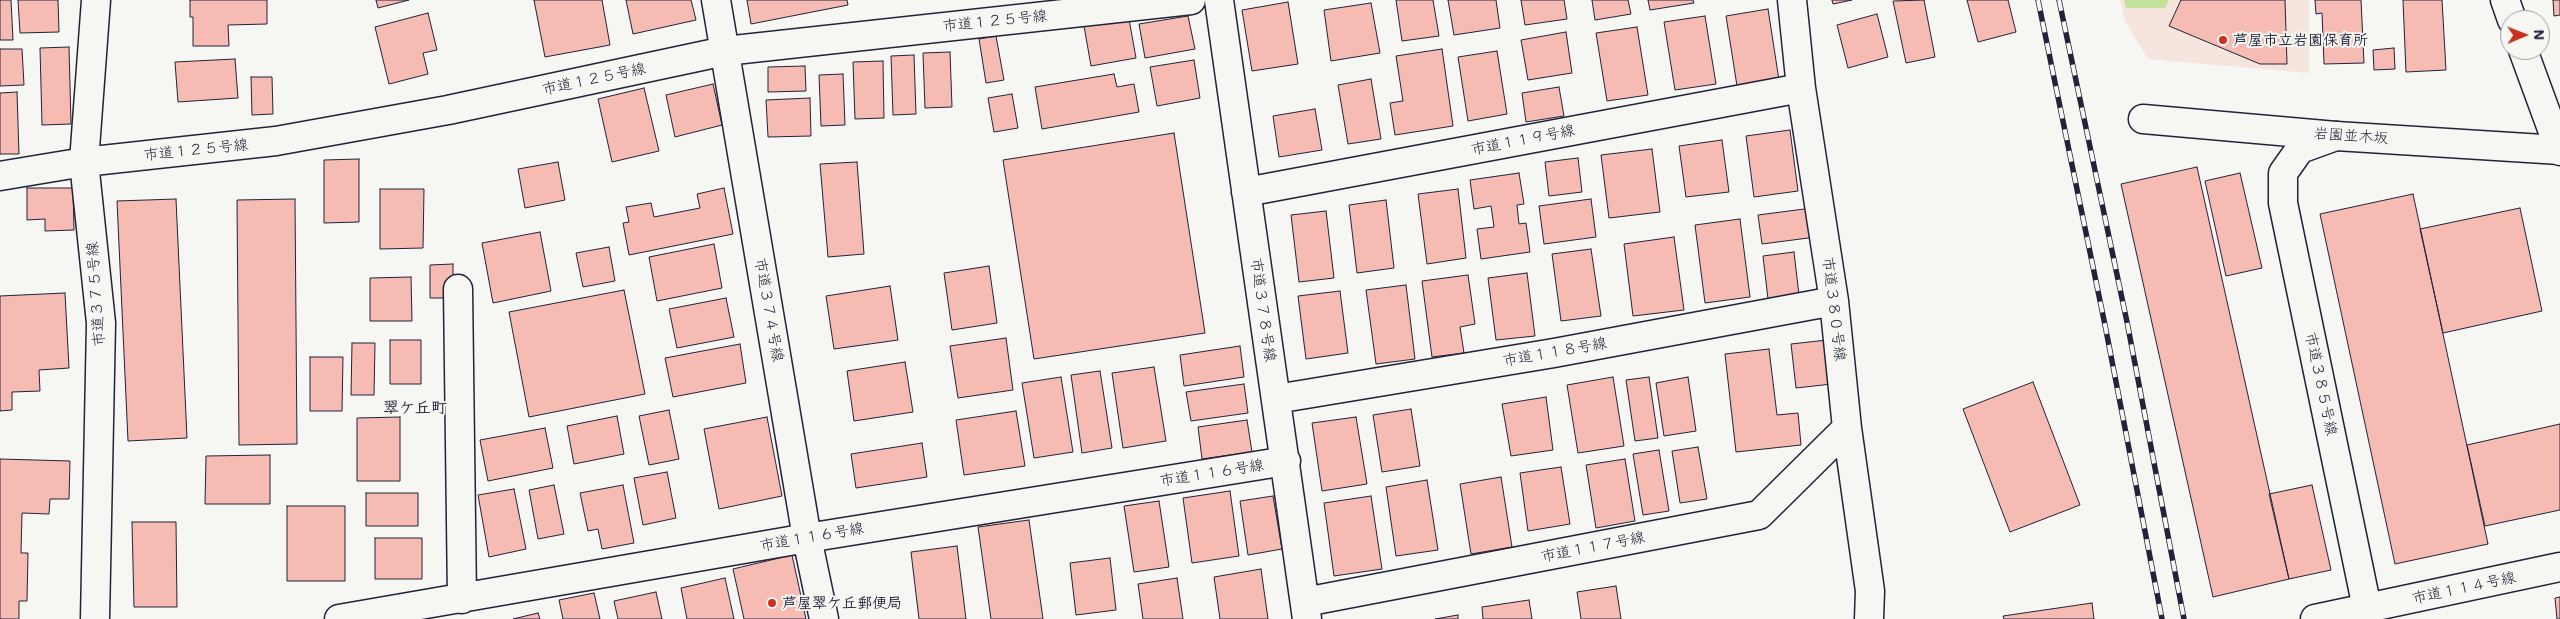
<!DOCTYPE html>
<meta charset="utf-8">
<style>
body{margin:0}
#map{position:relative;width:2560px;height:619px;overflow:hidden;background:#f6f6f2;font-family:Mali,sans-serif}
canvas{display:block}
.north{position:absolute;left:2500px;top:10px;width:50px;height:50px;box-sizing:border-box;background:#f6f6f2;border:1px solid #a1a1a9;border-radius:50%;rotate:89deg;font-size:14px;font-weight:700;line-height:20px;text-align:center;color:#22223b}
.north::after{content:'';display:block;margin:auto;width:18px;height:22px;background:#c8321e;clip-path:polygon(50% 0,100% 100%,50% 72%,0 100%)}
</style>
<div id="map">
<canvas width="2560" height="619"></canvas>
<div class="north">N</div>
</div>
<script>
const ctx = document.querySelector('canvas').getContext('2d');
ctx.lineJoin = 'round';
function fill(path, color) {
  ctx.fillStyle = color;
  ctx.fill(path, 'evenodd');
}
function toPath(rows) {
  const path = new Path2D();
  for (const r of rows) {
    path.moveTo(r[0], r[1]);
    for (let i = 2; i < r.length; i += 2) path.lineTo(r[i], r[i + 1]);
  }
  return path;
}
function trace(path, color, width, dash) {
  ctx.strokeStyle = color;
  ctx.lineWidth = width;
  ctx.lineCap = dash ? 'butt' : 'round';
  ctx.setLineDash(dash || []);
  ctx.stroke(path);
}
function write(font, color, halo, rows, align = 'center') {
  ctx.font = font + ' Mali,"Klee One",sans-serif';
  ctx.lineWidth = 4;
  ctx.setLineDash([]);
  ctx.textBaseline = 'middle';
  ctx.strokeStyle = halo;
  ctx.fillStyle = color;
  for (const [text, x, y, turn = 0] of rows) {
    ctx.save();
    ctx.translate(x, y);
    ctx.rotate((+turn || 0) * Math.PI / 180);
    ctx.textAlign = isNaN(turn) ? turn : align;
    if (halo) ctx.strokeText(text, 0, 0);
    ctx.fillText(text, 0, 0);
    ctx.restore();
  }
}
fill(toPath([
 [2120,0,2309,0,2309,73,2148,59,2125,21]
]), '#f6e4df');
fill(toPath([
 [2124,0,2169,0,2165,8,2126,8]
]), '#c2e199');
const building = toPath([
 [0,0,11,0,13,40,0,40,0,0],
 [18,0,58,0,59,32,20,33,18,0],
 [190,0,267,0,267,24,228,25,229,46,193,46,193,17,190,17,190,0],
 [376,0,409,0,378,8,376,0],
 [534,0,602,0,610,45,545,57,534,0],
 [626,0,691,0,696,20,633,34,626,0],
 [747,0,847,0,848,5,751,24,747,0],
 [1396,0,1433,0,1439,36,1402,41,1396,0],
 [1448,0,1496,0,1500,28,1454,35,1448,0],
 [1521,0,1564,0,1567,19,1525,25,1521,0],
 [1592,0,1628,0,1631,14,1595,20,1592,0],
 [1648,0,1693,0,1694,3,1650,10,1648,0],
 [1832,0,1852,0,1833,4,1832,0],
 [1924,0,1935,57,1906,63,1893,1,1924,0],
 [1967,0,2008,0,2016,32,1978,42,1967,0],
 [2181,0,2285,0,2287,64,2260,64,2169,26,2181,0],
 [2315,0,2361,0,2364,63,2324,64,2322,13,2316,14,2315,0],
 [2403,0,2442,0,2446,70,2406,72,2403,0],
 [2553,0,2560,0,2560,15,2554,16,2553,0],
 [1288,2,1298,64,1252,71,1242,10,1288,2],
 [1371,3,1380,53,1331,61,1324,10,1371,3],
 [1768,9,1779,80,1737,86,1726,16,1768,9],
 [428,13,437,50,423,53,428,74,389,84,375,27,428,13],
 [1877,14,1888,57,1848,68,1837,25,1877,14],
 [1188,16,1195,49,1145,58,1139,24,1188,16],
 [1705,16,1716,84,1675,90,1664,22,1705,16],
 [1129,19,1136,58,1091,66,1084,26,1129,19],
 [1637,27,1648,95,1607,101,1596,33,1637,27],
 [1566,32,1572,73,1528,80,1521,40,1566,32],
 [996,36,1004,80,986,83,979,39,996,36],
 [69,47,71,124,42,125,40,48,69,47],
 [2394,48,2395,69,2374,70,2373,50,2394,48],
 [0,49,22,49,24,85,0,86,0,49],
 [1442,49,1453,126,1395,135,1390,103,1403,101,1396,56,1442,49],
 [1497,51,1507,114,1468,121,1458,57,1497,51],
 [950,52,952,107,925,108,923,53,950,52],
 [914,55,916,114,893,115,891,56,914,55],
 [235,59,238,98,178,102,175,62,235,59],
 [1194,60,1200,98,1157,106,1150,67,1194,60],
 [883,61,884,118,855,119,853,62,883,61],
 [805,66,806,91,768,92,768,67,805,66],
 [843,74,845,125,821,126,819,75,843,74],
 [1114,74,1117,87,1134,84,1139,112,1042,129,1035,87,1114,74],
 [251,77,272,77,273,114,252,115,251,77],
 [1371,79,1381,139,1348,144,1338,85,1371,79],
 [713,84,722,125,675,137,666,95,713,84],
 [1559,87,1564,116,1526,122,1522,93,1559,87],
 [644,88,659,151,612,162,598,99,644,88],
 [17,92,19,154,0,154,0,93,17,92],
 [1012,94,1018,128,994,132,988,98,1012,94],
 [810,98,811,136,768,137,766,100,810,98],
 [1315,109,1322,150,1279,157,1273,116,1315,109],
 [1790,130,1798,191,1754,197,1746,136,1790,130],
 [1174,133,1205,333,1034,359,1003,160,1174,133],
 [1722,140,1729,192,1686,197,1679,146,1722,140],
 [1652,149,1660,212,1609,218,1601,155,1652,149],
 [1578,158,1582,192,1549,196,1545,162,1578,158],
 [359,159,359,222,324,223,324,160,359,159],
 [558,162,565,200,525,208,518,169,558,162],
 [857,162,864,254,828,257,820,164,857,162],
 [2197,167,2289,579,2213,597,2121,184,2197,167],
 [1519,173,1524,204,1517,205,1519,224,1526,223,1530,252,1481,259,1477,229,1494,227,1491,206,1474,209,1470,180,1519,173],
 [2240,173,2262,268,2226,276,2205,181,2240,173],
 [27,188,73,188,74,230,45,231,45,219,27,220,27,188],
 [724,188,733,234,629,255,623,223,629,222,626,207,651,203,654,217,700,208,697,194,724,188],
 [380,189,424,189,423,248,380,249,380,189],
 [1458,189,1466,258,1427,264,1418,194,1458,189],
 [2413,194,2488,544,2395,564,2320,214,2413,194],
 [176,199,187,438,128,441,117,201,176,199],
 [295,199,297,444,239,445,237,200,295,199],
 [1591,199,1596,237,1544,244,1539,206,1591,199],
 [1386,200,1394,268,1357,273,1349,205,1386,200],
 [1812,208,1816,237,1762,244,1758,215,1812,208],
 [2520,208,2542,311,2443,333,2420,229,2520,208],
 [1326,211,1334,278,1299,282,1291,215,1326,211],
 [1740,219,1750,297,1705,303,1695,225,1740,219],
 [540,232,551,291,493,303,482,243,540,232],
 [1674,237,1684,310,1633,316,1624,244,1674,237],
 [714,244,722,288,657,301,649,257,714,244],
 [609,247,615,281,583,287,576,253,609,247],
 [1591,249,1601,316,1561,321,1552,254,1591,249],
 [1794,252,1799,295,1768,299,1763,256,1794,252],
 [453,264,453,298,430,298,430,265,453,264],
 [989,266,997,323,952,330,944,273,989,266],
 [1527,273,1535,336,1496,340,1488,278,1527,273],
 [1468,275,1475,324,1460,327,1464,353,1432,357,1422,281,1468,275],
 [411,277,412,321,370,321,370,278,411,277],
 [1406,285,1415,359,1376,364,1366,290,1406,285],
 [890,286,898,340,834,349,826,296,890,286],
 [624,290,645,394,529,417,509,312,624,290],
 [1340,291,1348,353,1306,359,1298,296,1340,291],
 [65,293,69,368,39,370,40,391,12,392,12,410,0,411,0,296,65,293],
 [726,298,734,337,677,348,669,309,726,298],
 [1006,338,1013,390,958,398,950,346,1006,338],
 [390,340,421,340,421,384,390,384,390,340],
 [1827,340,1832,384,1796,388,1791,344,1827,340],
 [352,343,375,343,374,395,351,395,352,343],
 [740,344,746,383,673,397,665,358,740,344],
 [1240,346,1244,377,1184,386,1180,355,1240,346],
 [1769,349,1777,415,1798,413,1801,445,1736,452,1725,354,1769,349],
 [310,357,343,357,342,411,310,411,310,357],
 [905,362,913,412,854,421,847,371,905,362],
 [1154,367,1166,441,1123,448,1112,373,1154,367],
 [1100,371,1112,448,1082,453,1071,375,1100,371],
 [1061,377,1073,452,1034,458,1022,383,1061,377],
 [1613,377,1624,446,1578,453,1567,385,1613,377],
 [1649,377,1658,438,1635,441,1626,380,1649,377],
 [1688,377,1696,431,1664,436,1656,383,1688,377],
 [2033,382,2080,505,2010,532,1963,409,2033,382],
 [1244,384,1248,413,1191,421,1186,392,1244,384],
 [1546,397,1553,450,1511,456,1502,404,1546,397],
 [1411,409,1420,466,1382,472,1373,415,1411,409],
 [669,410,679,459,649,465,639,416,669,410],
 [1016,411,1025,466,964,475,956,420,1016,411],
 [617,416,624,454,574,464,567,426,617,416],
 [400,417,400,481,357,481,357,418,400,417],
 [767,417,782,496,719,509,704,429,767,417],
 [1356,417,1367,484,1322,491,1312,423,1356,417],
 [1247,420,1252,452,1202,459,1198,427,1247,420],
 [2560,424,2560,510,2485,526,2467,445,2560,424],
 [545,428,553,468,488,481,480,440,545,428],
 [922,443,927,477,856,488,851,454,922,443],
 [1698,447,1707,499,1680,503,1672,451,1698,447],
 [1659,450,1669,511,1643,515,1633,454,1659,450],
 [270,455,270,504,205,504,206,456,270,455],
 [0,459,70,461,69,499,50,499,49,514,22,513,21,553,28,553,27,601,19,601,19,619,0,619,0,459],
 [1625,459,1635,521,1596,528,1586,465,1625,459],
 [1561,467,1570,524,1528,531,1520,473,1561,467],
 [667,472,676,518,643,525,634,478,667,472],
 [1501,477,1512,547,1471,554,1460,484,1501,477],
 [1427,480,1438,550,1396,556,1386,487,1427,480],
 [554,485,564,534,538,539,529,490,554,485],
 [623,485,634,543,602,549,598,529,588,531,580,493,623,485],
 [2312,485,2331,570,2289,579,2269,494,2312,485],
 [514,489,526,549,489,557,478,495,514,489],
 [1230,491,1239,556,1192,563,1183,498,1230,491],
 [366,493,418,493,418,526,366,526,366,493],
 [1273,496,1282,549,1248,555,1240,501,1273,496],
 [1371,496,1382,569,1334,576,1324,503,1371,496],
 [1159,501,1169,567,1134,572,1124,506,1159,501],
 [287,506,345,506,345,581,287,581,287,506],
 [1029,520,1043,619,991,619,978,527,1029,520],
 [132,522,176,522,177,607,134,607,132,522],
 [375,538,422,538,422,579,375,579,375,538],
 [957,546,966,619,919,619,911,552,957,546],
 [792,555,806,619,744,619,733,569,792,555],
 [1110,558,1116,610,1076,615,1070,563,1110,558],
 [1261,569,1268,619,1220,619,1214,577,1261,569],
 [725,578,734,619,687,619,681,588,725,578],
 [1177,578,1183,619,1143,619,1138,584,1177,578],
 [1616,586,1621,619,1581,619,1577,592,1616,586],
 [656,592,662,619,618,619,614,601,656,592],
 [594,593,600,619,563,619,559,600,594,593],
 [2560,597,2560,619,2557,619,2555,598,2560,597],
 [1529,600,1532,619,1483,619,1482,607,1529,600],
 [2092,603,2094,619,2004,619,2003,616,2092,603],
 [538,613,540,619,513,619,538,613],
 [1458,615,1458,619,1435,619,1458,615]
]);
fill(building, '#f6bbb3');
trace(building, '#22223b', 1);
const street = toPath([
 [716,0,807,538,824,619],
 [1219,0,1307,619],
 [1792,0,1801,88,1834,301,1847,428,1870,591,1869,619],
 [2143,119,2336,136],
 [0,176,84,162,276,141,448,110,725,51,1191,0],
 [1246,192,1801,88],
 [458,289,462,599],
 [1276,399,1554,353,1834,301],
 [1305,602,1759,515,1847,428],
 [95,619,101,323,84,162,96,0],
 [339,619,807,538,1286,461],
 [2315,619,2560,567]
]);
const secondary = toPath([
 [2505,0,2512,20],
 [2523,50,2560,151],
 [2367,608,2283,203,2283,173,2300,149,2336,136,2560,150]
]);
trace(street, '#22223b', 31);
trace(secondary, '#22223b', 31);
trace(street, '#f6f6f2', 28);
trace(secondary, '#f6f6f2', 28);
const rail = toPath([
 [2038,0,2105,325,2162,619],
 [2059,0,2127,322,2184,619]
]);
trace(rail, '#22223b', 5.5);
trace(rail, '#f6f6f2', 4, [11]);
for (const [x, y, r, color] of [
 [2223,40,5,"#c8321e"],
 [772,603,5,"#c8321e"]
]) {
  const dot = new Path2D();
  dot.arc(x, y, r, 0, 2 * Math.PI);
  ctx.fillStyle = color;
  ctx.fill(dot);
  trace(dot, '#f6f6f2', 2);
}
write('15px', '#22223b', '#f6f6f2', [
 ["市道１２５号線",995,21,-6],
 ["市道１２５号線",594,79,-12],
 ["岩園並木坂",2351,136,4],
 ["市道１１９号線",1523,140,-11],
 ["市道１２５号線",196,150,-6],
 ["市道３７５号線",96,294,-94],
 ["市道３８０号線",1834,309,83],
 ["市道３７４号線",769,310,80],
 ["市道３７８号線",1263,310,82],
 ["市道１１８号線",1555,352,-10],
 ["市道３８５号線",2321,384,78],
 ["市道１１６号線",1212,473,-9],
 ["市道１１６号線",812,537,-10],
 ["市道１１７号線",1593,547,-11],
 ["市道１１４号線",2464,588,-12]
]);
write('bold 15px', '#22223b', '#f6f6f2', [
 ["芦屋市立岩園保育所",2233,40],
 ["芦屋翠ケ丘郵便局",782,603]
], 'left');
write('bold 16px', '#22223b', '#f6f6f2', [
 ["翠ケ丘町",415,408]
]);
</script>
